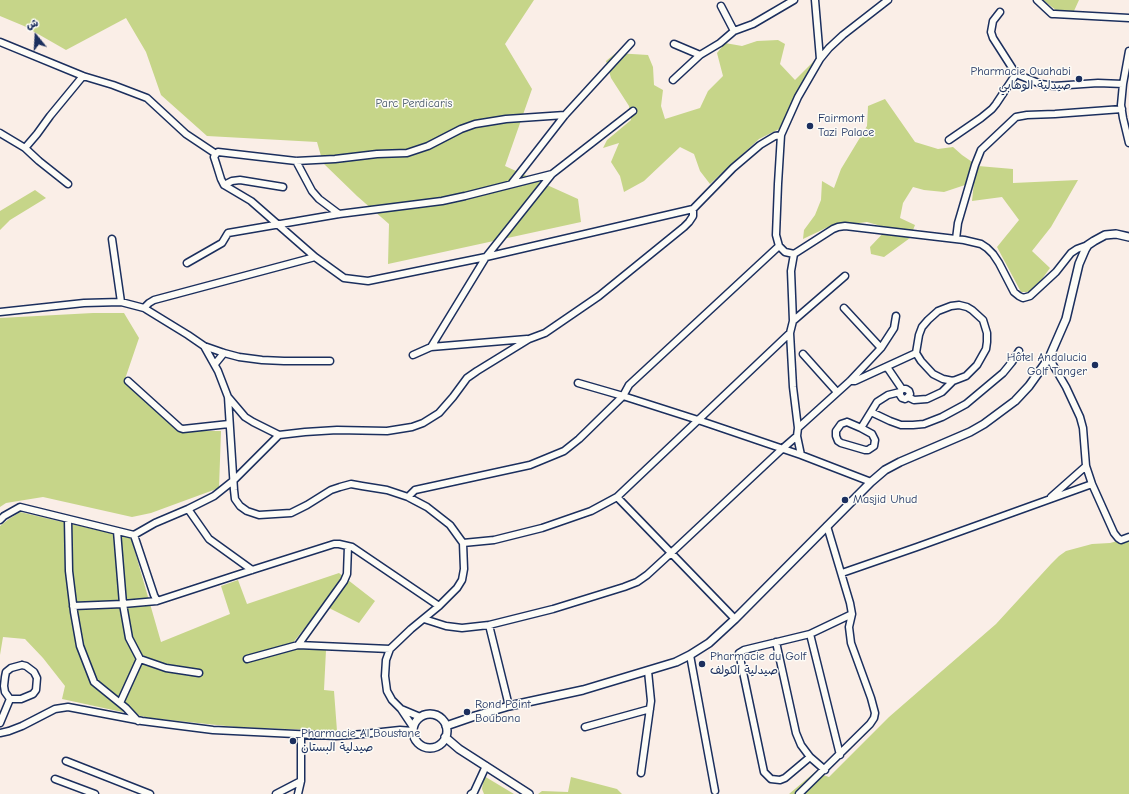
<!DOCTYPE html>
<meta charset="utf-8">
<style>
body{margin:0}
#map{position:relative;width:1129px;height:794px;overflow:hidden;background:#faeee7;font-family:"Comic Neue","Playpen Sans Arabic",sans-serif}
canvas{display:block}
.north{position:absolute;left:16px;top:16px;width:40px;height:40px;-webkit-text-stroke:3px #fdfcf7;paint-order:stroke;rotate:342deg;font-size:11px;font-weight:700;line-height:16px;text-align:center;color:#1b2f5e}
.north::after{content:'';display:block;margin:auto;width:14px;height:18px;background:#1b2f5e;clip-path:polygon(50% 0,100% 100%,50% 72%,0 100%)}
</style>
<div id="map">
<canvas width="1129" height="794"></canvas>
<div class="north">ش</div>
</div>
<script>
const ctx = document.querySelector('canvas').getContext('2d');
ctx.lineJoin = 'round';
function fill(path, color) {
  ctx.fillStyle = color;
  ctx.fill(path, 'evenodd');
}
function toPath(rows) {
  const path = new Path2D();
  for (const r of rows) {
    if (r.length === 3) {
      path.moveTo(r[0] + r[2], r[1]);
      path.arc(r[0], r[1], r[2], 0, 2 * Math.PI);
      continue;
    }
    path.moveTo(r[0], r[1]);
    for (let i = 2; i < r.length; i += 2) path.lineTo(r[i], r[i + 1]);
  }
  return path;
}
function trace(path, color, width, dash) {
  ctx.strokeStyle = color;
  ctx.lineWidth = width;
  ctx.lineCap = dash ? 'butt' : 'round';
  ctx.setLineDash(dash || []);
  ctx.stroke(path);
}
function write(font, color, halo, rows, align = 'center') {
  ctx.font = font + ' "Comic Neue","Playpen Sans Arabic",sans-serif';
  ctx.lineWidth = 3;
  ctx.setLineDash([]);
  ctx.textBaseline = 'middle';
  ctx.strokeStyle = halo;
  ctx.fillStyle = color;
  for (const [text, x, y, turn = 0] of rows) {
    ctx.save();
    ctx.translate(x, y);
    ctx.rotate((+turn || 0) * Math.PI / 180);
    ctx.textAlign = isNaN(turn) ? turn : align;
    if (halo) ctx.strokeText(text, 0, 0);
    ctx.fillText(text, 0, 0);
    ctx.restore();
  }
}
fill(toPath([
 [0,0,534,0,505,44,532,89,505,166,578,199,581,222,388,264,389,224,357,196,323,163,317,142,207,136,161,95,146,52,126,18,66,50,24,26,0,16],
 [1043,0,1079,0,1074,11,1057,11],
 [778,40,785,44,780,64,795,80,815,60,779,129,759,139,710,184,700,171,694,154,680,147,644,181,624,192,620,176,611,162,619,143,603,148,607,140,631,120,629,106,611,78,606,61,616,53,648,55,653,67,654,85,663,90,661,106,665,119,700,108,708,91,723,76,717,53,725,43,742,46,757,41],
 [885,99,915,142,938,149,953,147,962,155,978,166,1013,169,1013,183,1078,180,1051,227,1032,251,1050,268,1042,279,1029,292,1021,292,997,247,1019,220,1002,197,972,201,974,182,944,192,924,190,913,187,903,203,900,218,915,225,910,238,884,257,871,254,870,247,888,228,867,222,828,227,803,239,804,230,815,215,821,200,822,181,834,188,841,169,867,126,868,106],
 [35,190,46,198,10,220,0,230,0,211],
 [93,313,124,313,139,338,125,379,179,431,221,431,219,488,151,513,132,517,43,497,6,503,0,507,0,318],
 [20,512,131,538,161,642,230,614,221,586,238,580,247,604,339,573,375,601,359,623,323,605,292,644,326,650,324,690,334,691,337,731,236,727,150,718,62,699,65,686,43,658,25,639,3,637,0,655,0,526,9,519],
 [1129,538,1129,794,789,794,815,772,829,777,889,717,996,624,1051,564,1059,556,1066,551,1092,544,1110,543],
 [484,776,514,794,484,794,482,789],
 [571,777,617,789,622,794,538,794,542,791,568,792]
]), '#c6d589');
const minor = toPath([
 [1037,0,1052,14,1055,14,1129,18],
 [721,6,734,31],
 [1000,12,993,21,991,32,993,38,1016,74,1041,84,1054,86,1098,83,1123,84],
 [0,42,83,76,113,85,147,98,186,134,216,154],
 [674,44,700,55],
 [1129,51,1123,84,1121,105,1123,118,1129,143],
 [820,59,829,48,843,35,888,0],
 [673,80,700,55,720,43,734,31,753,24,794,0],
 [0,133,25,148,39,161,68,184],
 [949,140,981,118,992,109,996,104,1016,74],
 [25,148,37,134,50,116,83,76],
 [216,154,214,157,216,163,221,179,224,185,251,201,315,257,344,278,368,281,486,257,693,209,733,168,760,145,775,136,781,135],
 [216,154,218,152,296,161,335,159,377,154,407,153,428,146,461,129,475,124,506,119,565,115],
 [296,161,312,191,319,199,339,214],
 [512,183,565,115,631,43],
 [224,185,232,181,240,180,283,187],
 [112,239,121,302],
 [956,239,958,223,975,165,981,150,1016,117,1027,115,1055,114,1122,109],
 [794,254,785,252,779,246,776,235,778,184,781,135,798,97,820,59,815,0],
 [187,263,222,243,228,233,339,214,442,201,465,196,552,174],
 [959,305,967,307,972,310,983,320,987,333,987,342,986,349,977,365,966,376,953,381,943,379,933,374,921,361,916,353,919,335,922,327,928,320,938,311,951,306,959,305],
 [144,308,149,303,154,300,315,257],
 [844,308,881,348],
 [0,312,84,303,121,302,144,308,188,335,204,346,224,353,239,357,262,360,284,361,330,361],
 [793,321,845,276],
 [204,346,218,371,228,397,234,490,235,499,240,506,247,511,259,515,291,513,307,505,331,490,340,487,351,484,362,486,387,490,408,497,427,507,450,525,463,543,464,569,462,580,457,588,439,606,411,629,390,649,386,660,385,676,387,691,392,700,401,709,413,727],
 [431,347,486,257,552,174,633,111],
 [803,354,837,392],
 [413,355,431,347,527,339],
 [1049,358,1066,387,1080,417,1083,428,1086,466,1092,484,1114,533,1118,538,1121,540,1129,537],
 [215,364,224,353],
 [887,367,902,389,906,389,909,391,910,394,908,397,905,399,902,398,900,395,900,392,902,389],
 [128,381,180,428,183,429,229,424],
 [850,381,855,381,916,353],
 [578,383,623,396,698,420,801,455,871,482],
 [228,397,245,417,253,422,279,435,305,432,337,430,387,431,412,427,423,423,439,413,453,397,467,378,477,371,529,339,545,333,599,296,684,227,689,222,693,216,693,209],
 [908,397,914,400,927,399,942,392,953,381],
 [871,412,890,421,901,425,913,425,924,424,942,417,966,404,1003,373,1012,362,1019,351],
 [847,422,861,428,872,434,875,440,874,446,868,450,865,450,841,443,838,441,836,436,836,431,841,424,847,422],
 [798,428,850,381,881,348,894,328,896,316],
 [861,428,877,402,888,395,900,392],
 [801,455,797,436,798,428,793,387,790,333,793,321,791,271,794,254,833,229,838,227,845,226,964,240,981,244,987,248,993,254,999,263,1014,292,1019,296,1023,298,1030,296,1056,272,1071,253,1077,249,1088,245],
 [408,497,415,490,530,465,564,451,579,439,623,396,629,385,779,246],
 [617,497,735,619],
 [1051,497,1086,466],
 [188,509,209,539,252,570],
 [68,519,69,571,74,612,80,646,94,682,126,708,138,721],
 [0,520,4,516,20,507,134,535,155,523,188,509,214,496,234,480,279,435],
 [117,531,123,604,129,638,140,659,166,668,199,673],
 [134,535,154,595,157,601],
 [463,543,494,540,542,528,591,511,617,497,790,333],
 [842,573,917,547,1092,484],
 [73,606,123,604,157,601,252,570,334,544,339,544,352,547,439,606],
 [424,619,446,626,462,628,489,625,553,609,624,587,637,582,647,575,671,553,782,449,797,436],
 [489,625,509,706],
 [810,634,840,755],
 [776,642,796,733,801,745,810,757,825,770],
 [298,645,344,581,347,574,348,546],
 [690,655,715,791],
 [247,659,298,645,390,649],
 [22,665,26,666,34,672,37,678,36,690,33,694,21,699,10,699,5,692,4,686,5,677,6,672,11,668,22,665],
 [120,703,140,659],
 [401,709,420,717],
 [0,723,10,699],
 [585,727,650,709],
 [0,733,9,731,22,726,55,709,68,707,142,721,213,730,336,736,363,734,400,730,413,731],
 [810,757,785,778,780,780,771,779,764,772,739,653,744,650,810,634,852,614],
 [66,761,150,794],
 [641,773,651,701,648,671],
 [55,779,95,794],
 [276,794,301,781],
 [298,794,301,781,301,734],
 [471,794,474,792,486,766],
 [799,794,870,724,874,718,875,713,871,698,851,643,849,627,852,614,850,603,827,526]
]);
const major = toPath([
 [430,731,17],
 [446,726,475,716,509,706,583,690,676,662,690,655,709,643,735,619,871,482,885,470,900,462,970,432,984,424,1015,401,1029,386,1049,358,1066,319,1079,264,1085,250,1088,245,1094,241,1105,235,1116,234,1129,237],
 [445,737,459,749,529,794]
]);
trace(minor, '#1b2f5e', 9);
trace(major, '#1b2f5e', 10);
trace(minor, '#fdfcf7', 6);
trace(major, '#fdfcf7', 7);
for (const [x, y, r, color] of [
 [1079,79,4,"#1b2f5e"],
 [810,126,4,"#1b2f5e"],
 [1095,365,4,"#1b2f5e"],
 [845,500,4,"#1b2f5e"],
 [702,664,4,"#1b2f5e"],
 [467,712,4,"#1b2f5e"],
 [293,741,4,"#1b2f5e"]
]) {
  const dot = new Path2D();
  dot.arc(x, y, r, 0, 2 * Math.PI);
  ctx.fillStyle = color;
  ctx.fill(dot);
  trace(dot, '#fdfcf7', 1.5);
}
write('12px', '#1b2f5e', '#fdfcf7', [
 ["Pharmacie Ouahabi",1071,72,"right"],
 ["صيدلية الوهابي",1071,86,"right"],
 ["Fairmont",818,119],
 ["Tazi Palace",818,133],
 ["Hôtel Andalucia",1087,358,"right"],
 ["Golf Tanger",1087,372,"right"],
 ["Masjid Uhud",853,500],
 ["Pharmacie du Golf",710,657],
 ["صيدلية الكولف",710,671],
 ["Rond Point",475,705],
 ["Boubana",475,719],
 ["Pharmacie Al Boustane",301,734],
 ["صيدلية البستان",301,748]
], 'left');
write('12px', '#465869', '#fdfcf7', [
 ["Parc Perdicaris",414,104]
]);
</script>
